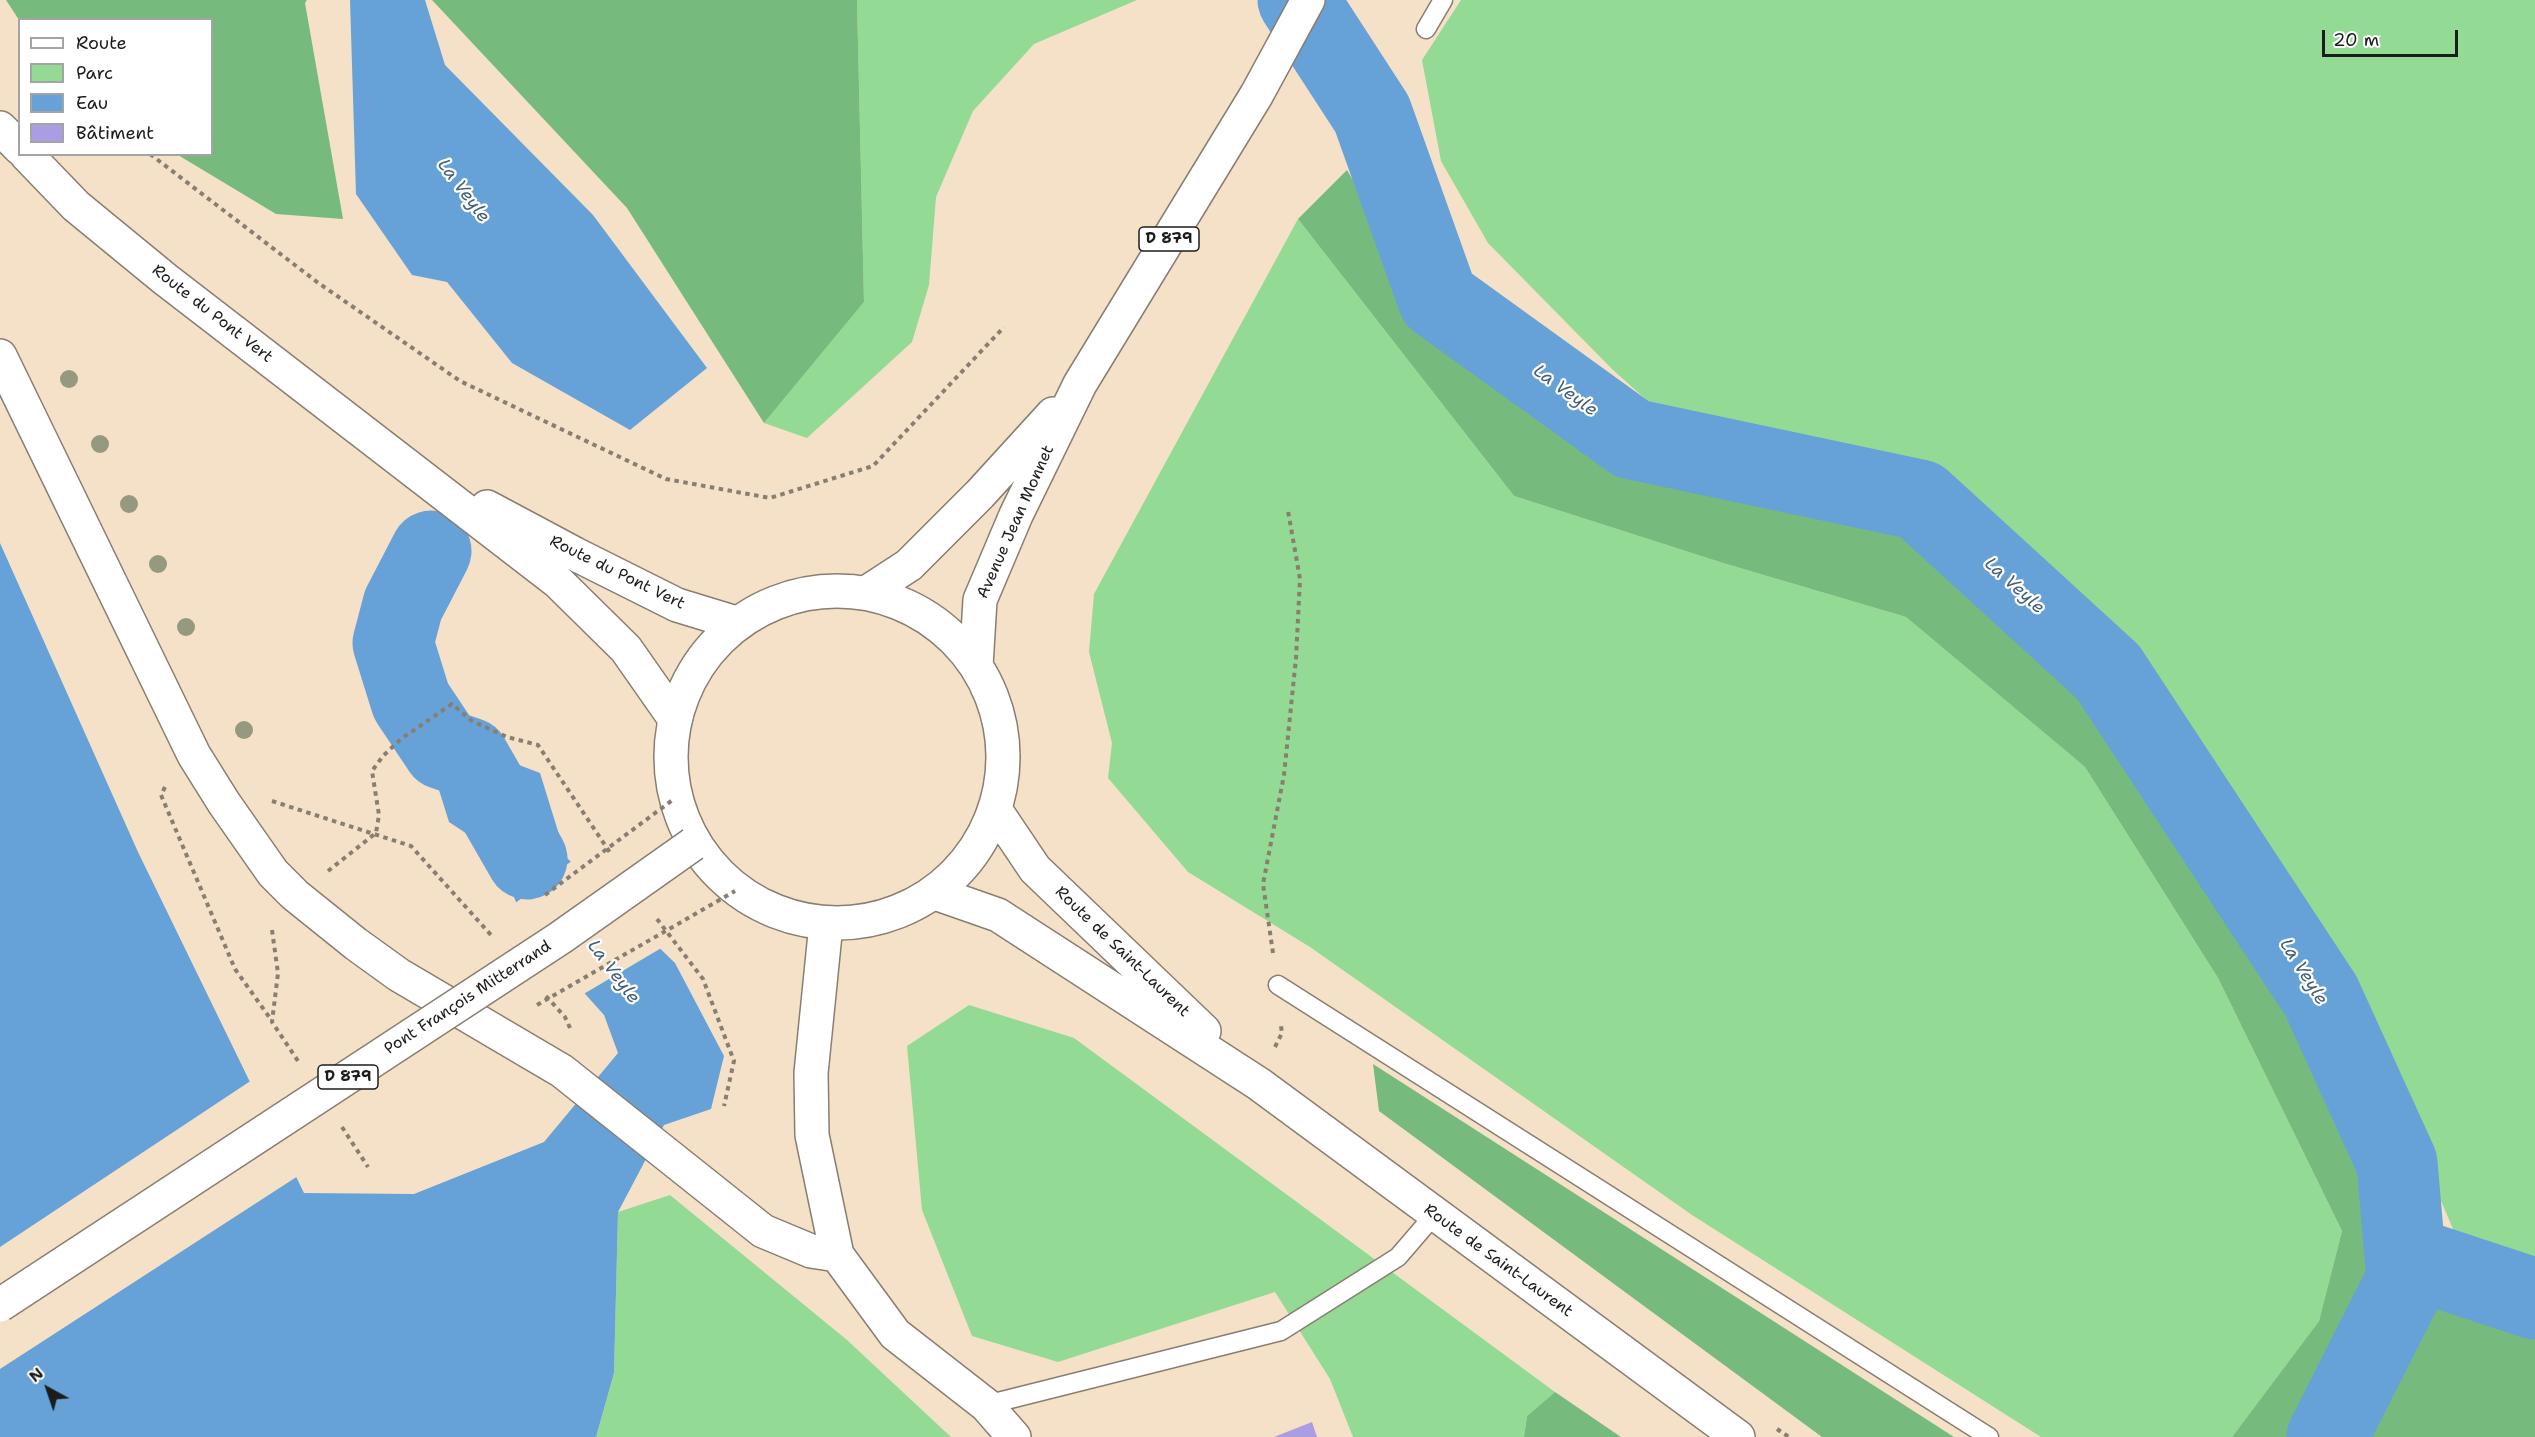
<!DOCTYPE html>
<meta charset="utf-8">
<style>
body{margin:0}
#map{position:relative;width:2535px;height:1437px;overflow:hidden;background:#f5e1c7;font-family:"Shantell Sans",sans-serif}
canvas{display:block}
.legend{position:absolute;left:18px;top:18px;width:195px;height:138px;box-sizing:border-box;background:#fff;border:2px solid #a4a4a4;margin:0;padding:8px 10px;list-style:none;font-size:18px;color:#1c1c1c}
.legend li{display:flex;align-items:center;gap:12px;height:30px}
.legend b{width:30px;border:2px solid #a4a4a4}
.north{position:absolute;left:18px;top:1359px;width:60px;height:60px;-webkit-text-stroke:4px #fff;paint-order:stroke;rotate:320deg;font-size:16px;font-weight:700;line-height:24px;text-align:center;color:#1c1c1c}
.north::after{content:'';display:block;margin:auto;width:21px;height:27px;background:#1c1c1c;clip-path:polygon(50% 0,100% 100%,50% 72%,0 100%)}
.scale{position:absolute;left:2322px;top:30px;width:136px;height:27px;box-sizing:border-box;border:3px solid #1c1c1c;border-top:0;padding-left:8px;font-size:18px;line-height:21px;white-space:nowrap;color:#1c1c1c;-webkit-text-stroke:4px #fff;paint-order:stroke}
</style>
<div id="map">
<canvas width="2535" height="1437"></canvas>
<ul class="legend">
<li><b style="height:8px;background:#fff"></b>Route</li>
<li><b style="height:16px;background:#93da94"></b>Parc</li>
<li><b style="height:16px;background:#66a2d7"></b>Eau</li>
<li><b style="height:16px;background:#aa9de3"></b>Bâtiment</li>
</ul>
<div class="north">N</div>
<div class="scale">20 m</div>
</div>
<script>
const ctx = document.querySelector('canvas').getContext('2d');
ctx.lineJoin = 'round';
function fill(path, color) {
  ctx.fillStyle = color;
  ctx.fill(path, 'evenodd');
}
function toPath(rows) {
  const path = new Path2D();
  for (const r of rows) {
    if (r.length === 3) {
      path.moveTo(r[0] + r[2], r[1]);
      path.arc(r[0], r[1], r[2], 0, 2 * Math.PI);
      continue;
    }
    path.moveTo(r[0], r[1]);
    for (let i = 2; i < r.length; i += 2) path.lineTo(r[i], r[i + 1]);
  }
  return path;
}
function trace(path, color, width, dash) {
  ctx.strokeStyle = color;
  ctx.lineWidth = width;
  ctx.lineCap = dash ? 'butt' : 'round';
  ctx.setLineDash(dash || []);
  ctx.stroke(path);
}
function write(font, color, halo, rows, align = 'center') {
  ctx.font = font + ' "Shantell Sans",sans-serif';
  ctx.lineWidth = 4.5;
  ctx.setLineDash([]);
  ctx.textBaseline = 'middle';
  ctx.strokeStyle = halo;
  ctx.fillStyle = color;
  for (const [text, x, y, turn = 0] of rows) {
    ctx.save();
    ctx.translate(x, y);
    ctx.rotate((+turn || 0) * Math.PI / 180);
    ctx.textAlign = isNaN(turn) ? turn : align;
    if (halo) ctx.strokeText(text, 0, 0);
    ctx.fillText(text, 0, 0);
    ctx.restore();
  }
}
fill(toPath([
 [857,0,1137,0,1034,44,973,111,936,197,929,285,912,342,807,438,764,423,864,302],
 [1461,0,2535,0,2535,1265,2456,1236,2398,1100,2320,933,2129,656,1929,471,1662,414,1612,369,1488,243,1441,161,1422,60],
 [1298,219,1514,496,1723,563,1906,617,2085,767,2218,978,2342,1231,2319,1321,2232,1437,2041,1437,1692,1215,1310,947,1188,872,1108,778,1112,743,1089,652,1094,594],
 [969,1005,1074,1038,1555,1392,1527,1416,1524,1437,1353,1437,1330,1379,1275,1292,1058,1362,972,1336,922,1210,907,1046],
 [670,1195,847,1340,951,1437,596,1437,614,1373,618,1212]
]), '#93da94');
fill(toPath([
 [6,0,307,0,305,3,343,219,276,214,178,155,212,154,212,20,19,20],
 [432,0,857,0,864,302,764,423,627,208],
 [1347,170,1427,309,1625,456,1903,525,2086,689,2197,837,2363,1171,2373,1267,2435,1303,2535,1334,2535,1437,2232,1437,2319,1321,2342,1231,2218,978,2085,767,1906,617,1723,563,1514,496,1298,219],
 [1373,1064,1954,1437,1822,1437,1379,1111],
 [1555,1392,1621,1437,1524,1437,1527,1416]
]), '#76ba7e');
fill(toPath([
 [350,0,425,0,445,65,593,215,707,368,630,430,512,363,447,282,412,275,356,194],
 [0,543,138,852,304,1193,414,1194,544,1142,618,1053,604,1015,527,929,496,853,449,822,439,790,485,752,540,773,566,857,675,963,724,1056,711,1109,664,1125,618,1212,614,1373,596,1437,0,1437]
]), '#66a2d7');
fill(toPath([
 [573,860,663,947,582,995,525,931,514,904],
 [252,1080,298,1176,0,1369,0,1247]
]), '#f5e1c7');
trace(toPath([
 [1298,0,1372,114,1438,299,1632,439,1920,500,2108,672,2321,996,2397,1163,2407,1279,2327,1437],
 [431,551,403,605,393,643,411,701,443,749,469,758,527,859],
 [2405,1256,2535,1299]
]), '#66a2d7', 81);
fill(toPath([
 [1312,1422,1317,1437,1274,1437]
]), '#aa9de3');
const service = toPath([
 [1426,29,1443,0],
 [1278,985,1989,1437],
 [986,1405,1281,1331,1398,1257,1435,1214]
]);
const minor = toPath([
 [0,356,194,755,224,803,273,873,295,895,356,944,399,975,562,1071,763,1231,811,1251,837,1255],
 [826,924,811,1073,812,1135,837,1255,895,1334,986,1405,1014,1437]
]);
const secondary = toPath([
 [0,128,20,148],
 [26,154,76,206,165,279,558,582,626,649,675,719],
 [487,507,575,554,677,605,736,623],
 [996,811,1035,869,1204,1031],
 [935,893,998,915,1259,1084,1738,1437]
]);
const primary = toPath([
 [837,757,166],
 [866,593,909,565,980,494,1053,414],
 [976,666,980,600,1016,515,1080,384,1257,94,1308,0]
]);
trace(service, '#887e72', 21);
trace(minor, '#887e72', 36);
trace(secondary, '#887e72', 36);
trace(primary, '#887e72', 36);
trace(toPath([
 [150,154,317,282,460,381,666,479,770,498,873,466,1004,327],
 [165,787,161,795,235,969,272,1021],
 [272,801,411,846,491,935],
 [328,871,376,833,379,815,372,771,383,756,401,739,452,704,472,721,507,737,538,745,611,854],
 [657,919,703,979,734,1061,724,1106],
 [272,930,278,973,272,1022,298,1061],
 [1273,953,1263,884,1284,775,1296,658,1300,579,1288,511],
 [546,996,565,1017,570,1028],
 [1275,1047,1282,1033,1281,1026],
 [342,1127,368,1167],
 [1777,1429,1789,1437]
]), '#887e72', 4, [4.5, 4.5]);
trace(service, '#fff', 18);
trace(minor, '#fff', 33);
trace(secondary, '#fff', 33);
trace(primary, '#fff', 33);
const primaryBridge = toPath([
 [0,1305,560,938,693,844]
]);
trace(primaryBridge, '#887e72', 36, []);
trace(toPath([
 [545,895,674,799],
 [537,1005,735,891]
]), '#887e72', 4, [4.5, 4.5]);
trace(primaryBridge, '#fff', 33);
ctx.fillStyle = '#959980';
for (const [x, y] of [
 [69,379],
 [100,444],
 [129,504],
 [158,564],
 [186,627],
 [244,730]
]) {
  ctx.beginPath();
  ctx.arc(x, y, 9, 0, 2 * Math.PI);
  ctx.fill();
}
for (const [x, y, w] of [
 [1169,239,60],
 [348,1077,60]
]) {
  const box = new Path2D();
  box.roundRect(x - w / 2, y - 12, w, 24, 4.5);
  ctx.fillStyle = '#fff';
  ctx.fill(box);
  trace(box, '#1c1c1c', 1.5);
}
write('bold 15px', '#1c1c1c', null, [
 ["D 879",1169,239],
 ["D 879",348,1077]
]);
write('16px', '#1c1c1c', '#fff', [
 ["Route du Pont Vert",212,314,38],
 ["Avenue Jean Monnet",1016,522,-66],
 ["Route du Pont Vert",617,573,26],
 ["Route de Saint-Laurent",1122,952,44],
 ["Pont François Mitterrand",468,998,-33],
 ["Route de Saint-Laurent",1498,1261,36]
]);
write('italic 18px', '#415f7a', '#fff', [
 ["La Veyle",463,191,53],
 ["La Veyle",1565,391,36],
 ["La Veyle",2014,586,42],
 ["La Veyle",613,972,53],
 ["La Veyle",2303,972,58]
]);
</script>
